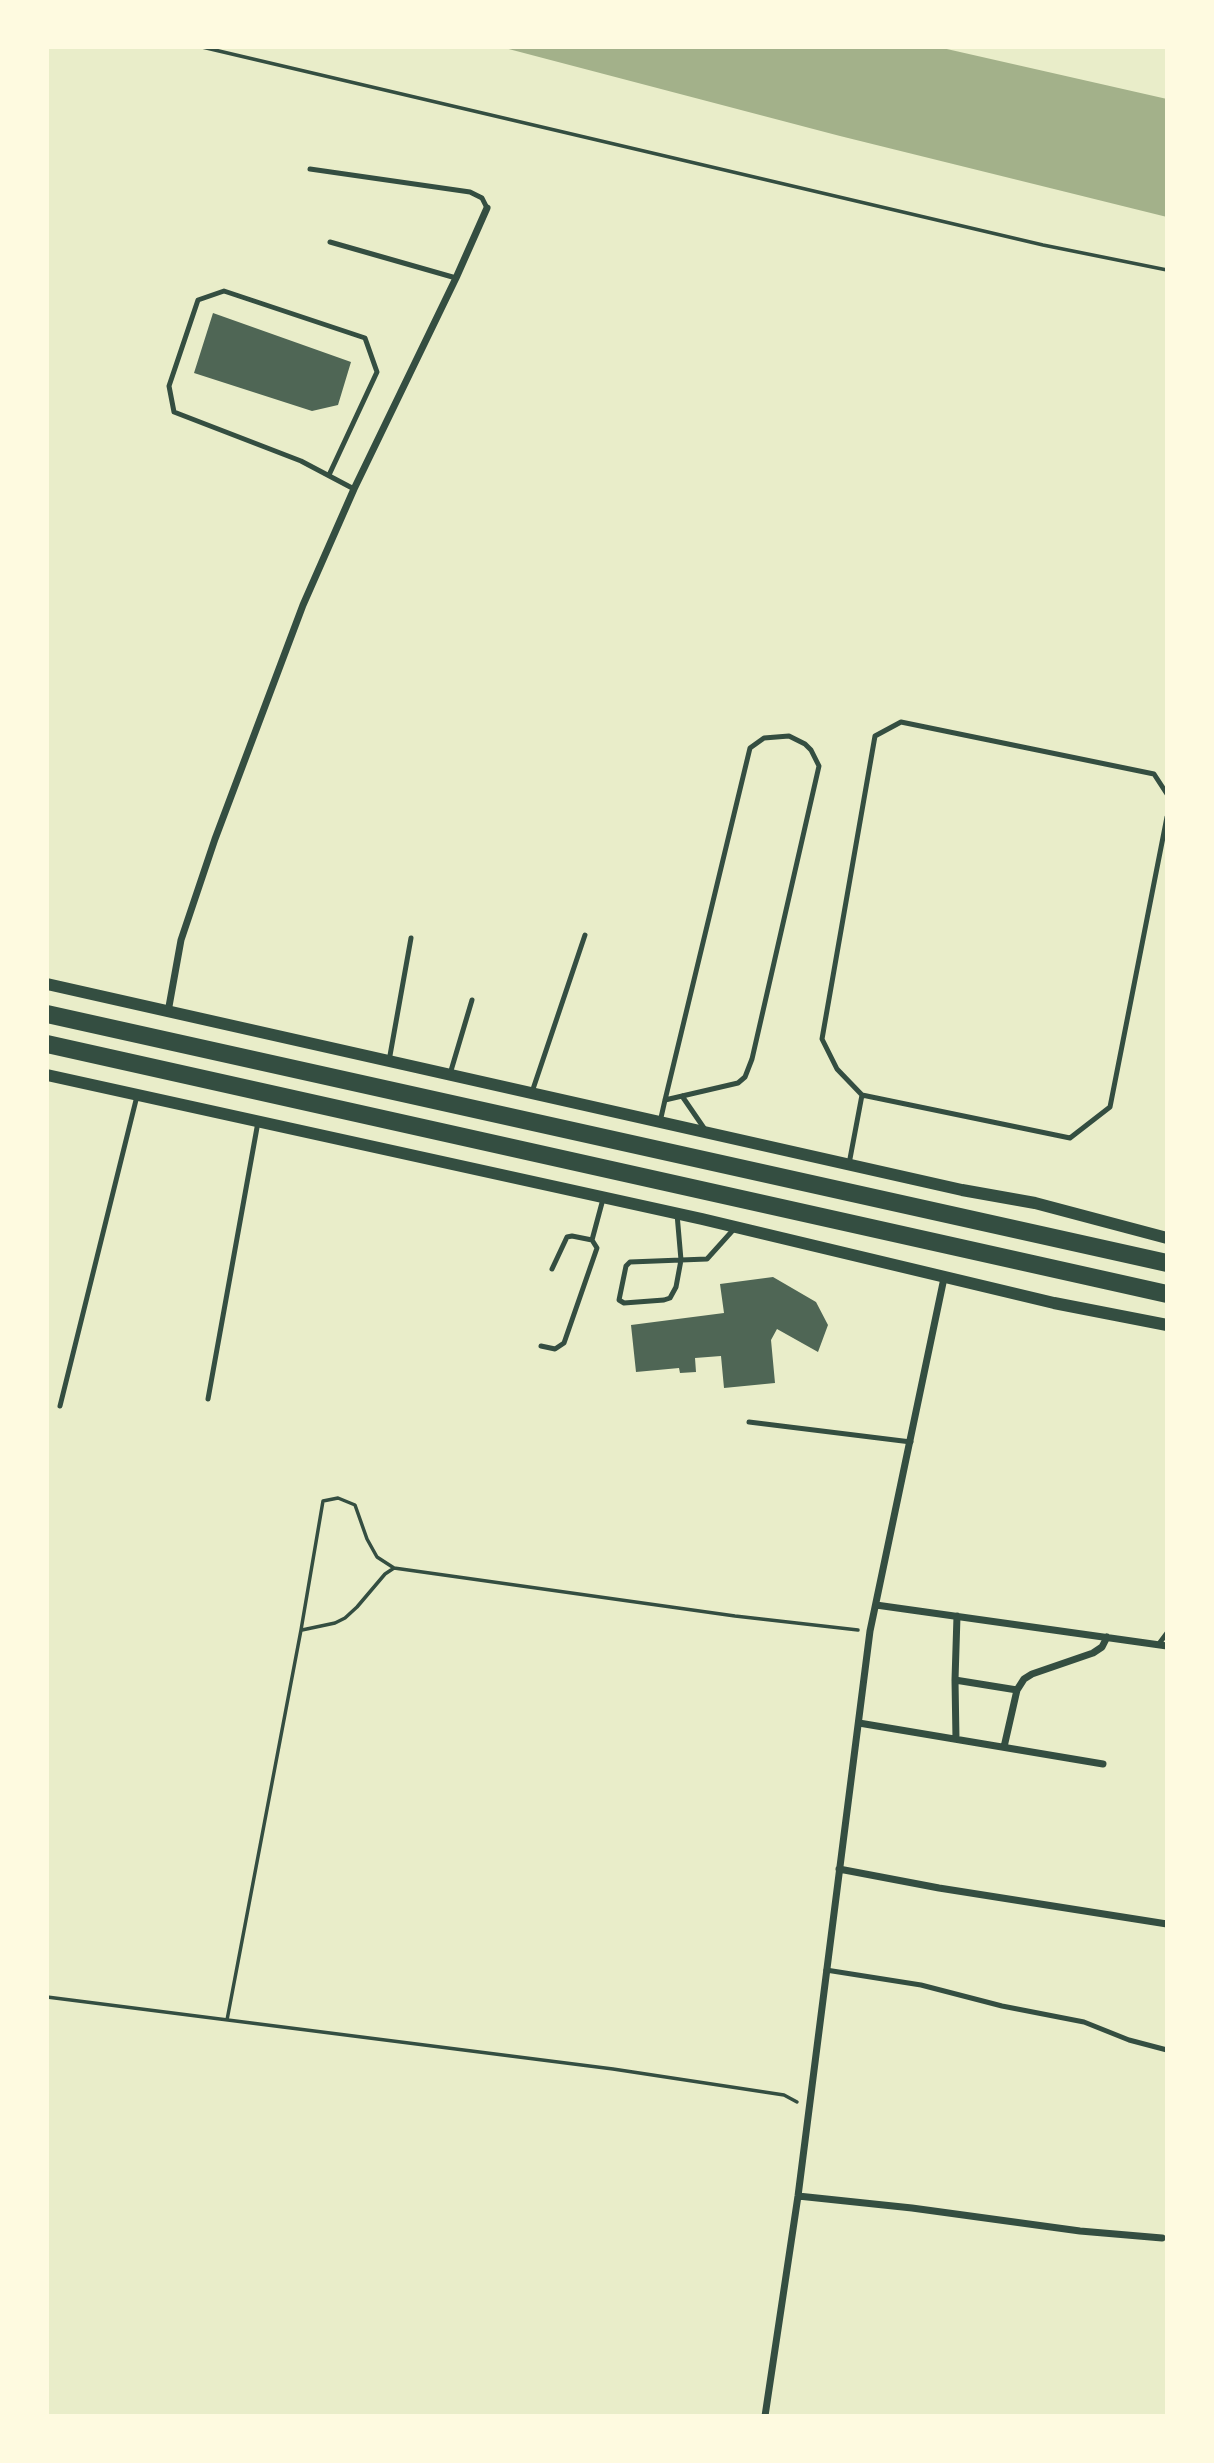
<!DOCTYPE html>
<style>
body{margin:0}
#map{position:relative;width:1214px;height:2463px;overflow:hidden;background:#e9edc9;font-family:Commissioner,sans-serif}
canvas{display:block}
.frame{position:absolute;inset:0;border:49px solid #fefae0;pointer-events:none}
</style>
<div id="map">
<canvas width="1214" height="2463"></canvas>
<div class="frame"></div>
</div>
<script>
const ctx = document.querySelector('canvas').getContext('2d');
ctx.lineJoin = 'round';
function fill(path, color) {
  ctx.fillStyle = color;
  ctx.fill(path, 'evenodd');
}
function toPath(rows) {
  const path = new Path2D();
  for (const r of rows) {
    path.moveTo(r[0], r[1]);
    for (let i = 2; i < r.length; i += 2) path.lineTo(r[i], r[i + 1]);
  }
  return path;
}
function trace(path, color, width, dash) {
  ctx.strokeStyle = color;
  ctx.lineWidth = width;
  ctx.lineCap = dash ? 'butt' : 'round';
  ctx.setLineDash(dash || []);
  ctx.stroke(path);
}
fill(toPath([
 [501,47,938,47,1167,99,1167,217,840,136]
]), '#a3b18a');
fill(toPath([
 [213,313,351,362,338,405,312,411,194,373],
 [773,1277,816,1302,828,1325,818,1352,777,1329,771,1340,775,1383,724,1388,721,1356,695,1358,696,1372,680,1373,679,1368,636,1372,631,1325,724,1313,720,1284]
]), '#4f6655');
trace(toPath([
 [202,47,1043,245,1167,270],
 [302,1630,335,1623,345,1618,357,1607,385,1574,394,1568,735,1616,858,1630],
 [47,1997,613,2069,784,2095,797,2102],
 [227,2020,301,1630,323,1501,338,1498,355,1505,367,1539,377,1557,394,1568]
]), '#344e41', 3.5);
trace(toPath([
 [310,169,470,192,482,198,487,208],
 [330,242,456,278],
 [329,475,377,372,365,338,224,291,198,300,169,386,174,412,301,461,354,489],
 [1167,794,1154,774,901,722,875,736,822,1039,837,1069,862,1095,1070,1138,1110,1107,1167,817],
 [389,1061,411,938],
 [450,1074,472,1000],
 [532,1092,585,935],
 [682,1096,706,1131],
 [660,1122,665,1100,750,748,764,738,789,736,805,744,811,750,819,766,752,1059,745,1077,738,1083,665,1100],
 [849,1164,862,1095],
 [677,1214,681,1260,707,1259,734,1229],
 [681,1260,676,1287,670,1298,664,1300,624,1303,619,1300,626,1266,630,1262,681,1260],
 [552,1269,567,1237,572,1236,592,1240],
 [541,1346,555,1349,564,1343,597,1248,592,1240,603,1199],
 [208,1399,258,1122],
 [60,1406,137,1096],
 [749,1422,911,1442],
 [1158,1645,1167,1633],
 [826,1970,921,1985,1002,2006,1084,2022,1129,2040,1167,2050]
]), '#344e41', 5);
trace(toPath([
 [168,1012,181,940,215,839,303,605,354,489,456,278,487,208],
 [876,1605,1167,1646],
 [955,1680,1017,1690],
 [859,1723,1103,1764],
 [956,1739,955,1680,957,1616],
 [1004,1747,1017,1690,1024,1679,1032,1674,1093,1653,1102,1647,1107,1637],
 [839,1869,939,1888,1167,1924],
 [798,2196,912,2208,1080,2231,1162,2238],
 [765,2416,798,2196,870,1631,944,1278]
]), '#344e41', 7);
trace(toPath([
 [47,984,962,1190,1035,1203,1167,1238],
 [47,1075,702,1219,1054,1303,1167,1325]
]), '#344e41', 12);
trace(toPath([
 [47,1014,1167,1263],
 [47,1044,1167,1294]
]), '#344e41', 18);
</script>
